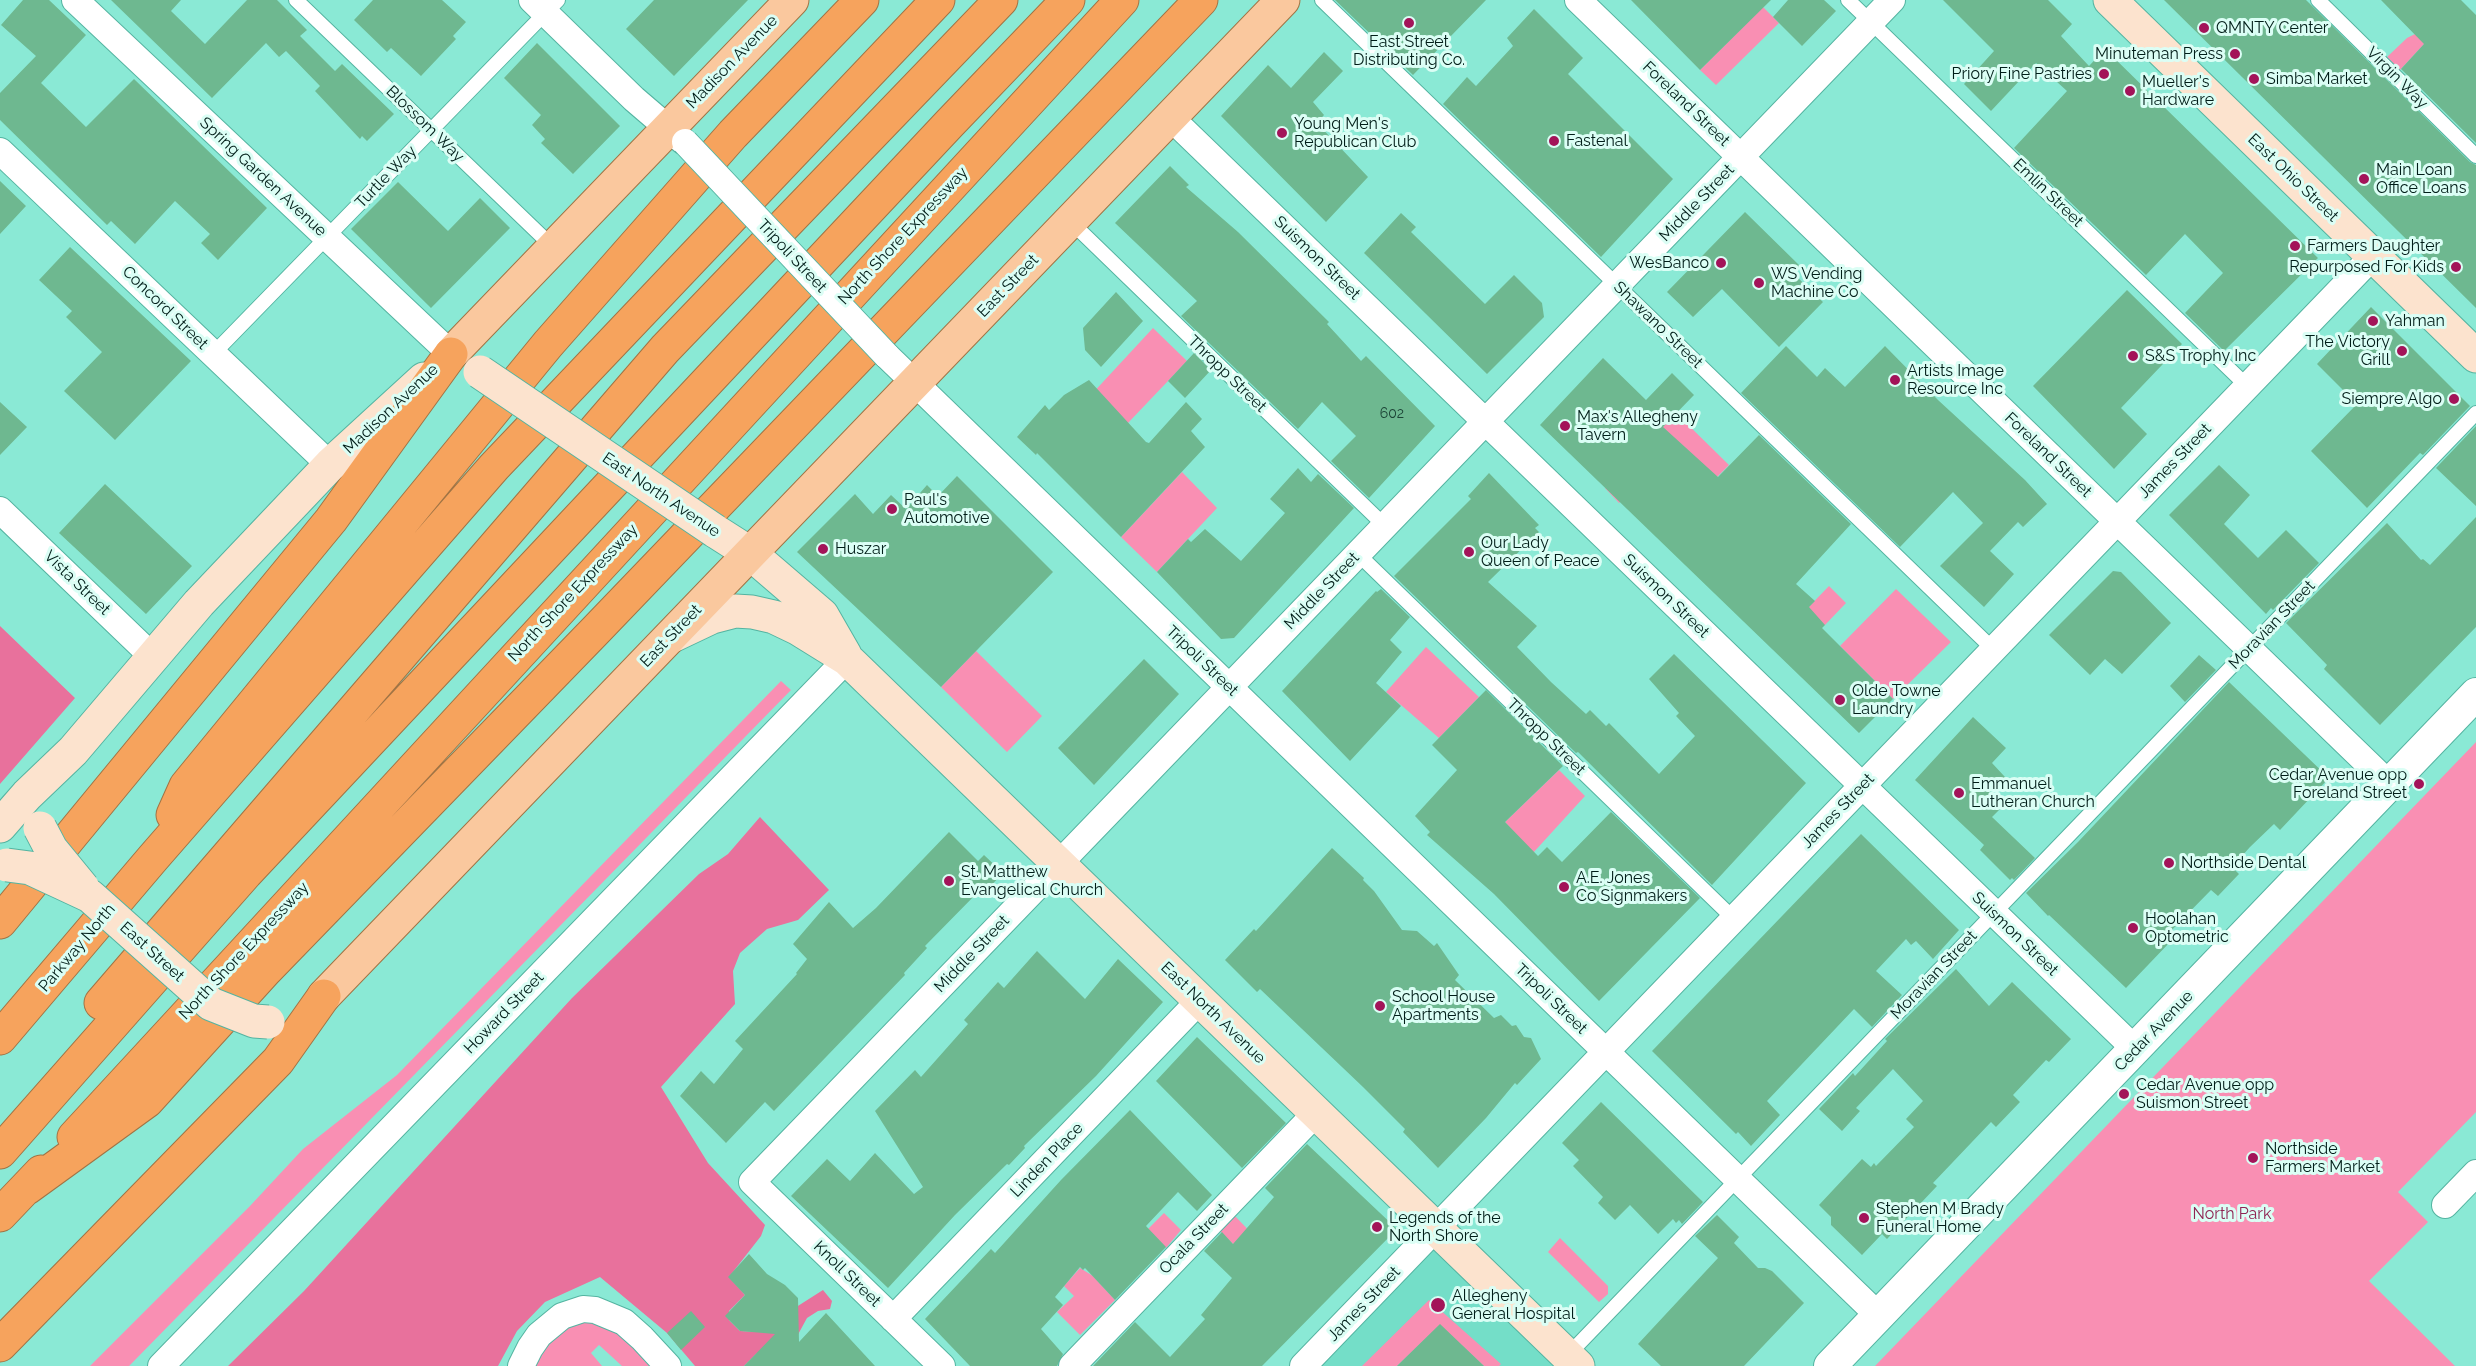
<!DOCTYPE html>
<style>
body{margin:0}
canvas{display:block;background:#8ae9d5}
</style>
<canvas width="2476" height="1366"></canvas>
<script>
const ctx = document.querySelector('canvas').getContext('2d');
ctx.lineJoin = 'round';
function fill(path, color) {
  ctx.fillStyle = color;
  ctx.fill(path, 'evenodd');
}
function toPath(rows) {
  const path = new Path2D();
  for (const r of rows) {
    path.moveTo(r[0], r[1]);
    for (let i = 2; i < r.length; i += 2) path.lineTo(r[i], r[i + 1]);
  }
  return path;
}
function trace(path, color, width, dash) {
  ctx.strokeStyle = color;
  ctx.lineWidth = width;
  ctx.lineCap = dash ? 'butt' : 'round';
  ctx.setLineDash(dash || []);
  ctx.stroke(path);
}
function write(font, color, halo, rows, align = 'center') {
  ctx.font = font + ' Raleway,sans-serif';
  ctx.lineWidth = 6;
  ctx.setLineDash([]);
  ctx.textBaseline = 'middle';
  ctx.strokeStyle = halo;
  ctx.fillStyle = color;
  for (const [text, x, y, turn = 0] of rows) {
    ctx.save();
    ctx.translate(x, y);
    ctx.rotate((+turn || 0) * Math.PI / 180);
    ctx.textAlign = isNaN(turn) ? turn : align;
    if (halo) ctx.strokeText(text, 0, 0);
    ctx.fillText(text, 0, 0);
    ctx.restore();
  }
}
fill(toPath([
 [1436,1228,1578,1366,1303,1366]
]), '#74dec8');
fill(toPath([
 [1763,7,1779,23,1716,85,1700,70],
 [2415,34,2426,42,2400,70,2387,57,2407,38],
 [1153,328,1187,361,1128,423,1077,410],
 [1676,413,1729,465,1710,484,1680,443,1619,503,1605,488],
 [1182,472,1217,508,1157,572,1121,537],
 [1829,586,1846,603,1825,625,1796,620],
 [1896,589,1951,642,1893,699,1840,646],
 [1426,647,1479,697,1439,738,1386,692],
 [976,651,1042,716,1007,752,941,687],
 [781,681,791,690,134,1361,129,1366,90,1366,250,1206,303,1149,397,1075],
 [2476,742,2476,1112,2398,1192,2428,1222,2369,1281,2455,1366,1875,1366],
 [1559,770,1585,796,1533,853,1505,822],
 [1164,1213,1181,1230,1166,1248,1148,1229],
 [1232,1213,1263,1245,1249,1260,1217,1228],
 [1560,1238,1608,1286,1608,1294,1599,1302,1548,1252],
 [1080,1268,1093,1276,1115,1300,1080,1335,1057,1312,1074,1296,1064,1286],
 [1429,1300,1501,1364,1499,1366,1484,1366,1440,1325,1397,1366,1362,1366],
 [603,1318,654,1366,622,1366,599,1345,591,1353,602,1366,529,1366,557,1328]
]), '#f98fb3');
fill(toPath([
 [0,626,75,698,0,784],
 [760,817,829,890,798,920,767,929,740,953,733,971,735,1004,661,1087,708,1163,765,1225,761,1236,729,1277,745,1295,729,1311,729,1320,740,1331,757,1332,823,1290,832,1301,830,1309,818,1311,807,1318,795,1340,756,1354,744,1366,695,1366,667,1333,600,1277,545,1302,517,1331,498,1366,228,1366,304,1291,572,998,699,874,728,854]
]), '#e8719c');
fill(toPath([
 [23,0,49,0,86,35,41,83,86,127,134,79,267,208,218,260,201,243,210,234,175,201,135,244,111,221,107,225,0,120,0,93,36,56,1,25],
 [111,0,181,0,171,11,205,44,247,0,277,0,307,30,300,36,335,71,342,64,394,114,367,141,362,136,360,139,315,91,320,86,286,51,279,57,266,43,212,98],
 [373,0,442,0,466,22,453,36,456,39,421,76,391,48,387,52,354,20],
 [654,0,748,0,674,76,626,29],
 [1335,0,1486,0,1413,75],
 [1631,0,1771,0,1700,70],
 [1788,0,1824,0,1836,11,1802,46,1773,17],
 [1943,0,2048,0,2072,24,2061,36,2089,66,2105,49,2318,258,2224,351,2185,313,2223,273,2185,234,2146,275,2014,148,2067,91,2036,63,1991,111,1964,84,1994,51],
 [2164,0,2306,0,2470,162,2476,165,2476,308],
 [2381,0,2461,0,2476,15,2476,143,2401,69,2424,44],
 [1534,9,1583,58,1568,74,1673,179,1601,257,1443,104,1467,77,1476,86,1513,46,1507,38],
 [537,43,620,126,573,174,541,143,545,139,532,125,541,115,504,78],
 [1324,52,1343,71,1313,102,1324,115,1317,123,1368,177,1326,222,1221,116,1268,65,1291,88],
 [1170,166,1189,185,1186,187,1238,232,1329,322,1327,324,1361,361,1366,356,1435,426,1369,498,1331,461,1356,436,1322,402,1298,429,1181,316,1197,301,1115,223],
 [0,181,26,206,0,234],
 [398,182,448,231,480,198,510,228,431,308,351,229],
 [1745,212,1800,266,1794,274,1823,302,1779,347,1722,289,1693,317,1667,292],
 [1401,213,1416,227,1411,232,1485,304,1514,275,1542,303,1544,317,1487,374,1364,253],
 [70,247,191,361,115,440,64,391,102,352,66,317,72,311,39,280],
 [2127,290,2182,344,2121,408,2147,434,2114,469,2033,386],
 [1116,292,1143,321,1101,367,1085,350,1083,328],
 [2371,307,2470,406,2423,455,2420,453,2367,508,2311,451,2357,404,2317,364],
 [1786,346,1817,377,1825,368,1845,387,1885,346,1938,400,2025,480,2047,504,2023,527,2018,522,1990,551,2014,574,1984,607,1940,566,1983,523,1953,492,1900,547,1741,393],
 [1194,353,1211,370,1185,398,1168,381],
 [1603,358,1646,400,1672,373,1694,395,1663,427,1718,477,1759,435,1851,524,1796,584,1815,601,1809,607,1825,625,1822,628,1893,699,1859,733,1540,425],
 [1089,380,1146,442,1149,443,1186,402,1202,419,1191,431,1205,447,1121,537,1037,453,1036,455,1017,437,1045,405,1049,410,1064,395],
 [0,402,27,427,0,455],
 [2476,426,2476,506,2436,468],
 [2219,465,2250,495,2224,524,2258,558,2286,530,2319,563,2273,610,2271,608,2266,614,2169,515],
 [1298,468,1311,482,1318,474,1354,508,1234,638,1221,639,1157,572,1188,539,1191,542,1205,529,1241,561,1285,513,1270,499],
 [1489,473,1539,525,1535,528,1539,532,1488,582,1537,626,1517,647,1551,682,1586,714,1590,710,1606,726,1609,723,1659,774,1695,736,1676,716,1679,713,1649,679,1674,654,1806,783,1712,885,1578,752,1576,753,1394,576,1471,499,1468,496],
 [957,476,1053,572,941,687,797,552,855,494,873,514,891,495,906,509,927,485,938,496],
 [105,484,192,566,146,614,59,533],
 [2476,517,2476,627,2380,725,2324,669,2327,665,2286,623,2387,523,2421,560,2423,559,2430,565],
 [2113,571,2121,572,2171,623,2122,674,2105,659,2090,675,2049,635],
 [1381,589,1410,617,1390,640,1402,652,1376,683,1401,706,1350,761,1282,691,1376,591,1377,592],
 [2199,655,2216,670,2185,702,2170,686],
 [1144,659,1179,694,1094,785,1058,748],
 [2229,682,2329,778,2280,830,2274,824,2250,847,2232,867,2239,874,2218,896,2211,890,2166,936,2171,941,2126,988,2049,915,2048,916,2026,893,2078,842],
 [1486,690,1563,766,1505,822,1538,856,1547,847,1562,862,1611,812,1700,898,1599,1001,1494,894,1427,835,1430,832,1415,816,1457,770,1432,745],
 [1973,717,2006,748,1992,763,2005,777,1989,793,2003,806,1992,817,2035,858,2014,880,2012,878,2010,880,1980,850,1984,845,1915,780],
 [949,832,978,861,984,855,1003,873,985,892,981,889,925,946,927,948,904,973,905,975,774,1111,765,1102,726,1143,680,1096,701,1071,714,1084,743,1049,735,1041,797,974,796,973,807,959,793,944,829,902,853,928,876,908],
 [1861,834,1959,930,1933,959,1916,941,1911,945,1906,939,1876,971,1902,995,1872,1027,1854,1009,1767,1101,1780,1115,1751,1146,1738,1132,1736,1134,1652,1051],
 [1332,848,1364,878,1363,880,1374,891,1402,930,1417,931,1434,946,1437,943,1459,975,1455,980,1494,1018,1501,1015,1512,1026,1516,1025,1524,1037,1531,1038,1541,1059,1517,1085,1515,1083,1486,1118,1438,1168,1403,1132,1405,1129,1363,1087,1260,989,1257,992,1225,960,1254,929,1256,931],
 [1037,951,1085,999,1118,959,1163,1002,1096,1076,1024,1146,1025,1148,1009,1165,1007,1164,955,1215,888,1288,791,1196,827,1159,850,1181,875,1153,914,1194,923,1187,875,1111,915,1070,921,1077,968,1024,964,1020,998,982,1004,988],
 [1956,969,1989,1006,2012,982,2071,1039,2049,1062,2046,1060,2013,1095,2020,1102,1996,1127,1991,1122,1933,1183,1937,1186,1887,1239,1882,1234,1862,1255,1831,1225,1831,1217,1819,1205,1862,1159,1871,1167,1874,1163,1876,1166,1914,1127,1906,1119,1923,1101,1893,1069,1856,1108,1860,1111,1842,1131,1819,1109,1853,1073,1855,1076,1887,1041,1885,1039],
 [1197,1037,1286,1123,1242,1168,1156,1081],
 [1601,1102,1703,1202,1682,1224,1679,1220,1676,1223,1673,1219,1658,1234,1630,1205,1615,1220,1598,1203,1603,1197,1573,1166,1579,1160,1562,1143],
 [1130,1110,1212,1195,1197,1211,1178,1192,1146,1226,1166,1247,1115,1300,1085,1268,1083,1270,1080,1267,1055,1297,1063,1305,1041,1329,1063,1354,1057,1366,970,1366,925,1319,991,1249,995,1253,1061,1180],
 [1307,1144,1397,1229,1262,1366,1093,1366,1135,1322,1170,1357,1205,1319,1201,1315,1232,1278,1204,1251,1222,1232,1233,1244,1274,1197,1265,1188],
 [1717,1215,1739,1237,1734,1243,1758,1268,1765,1268,1772,1271,1804,1303,1744,1366,1661,1366,1638,1344,1718,1258,1695,1236],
 [749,1254,767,1274,785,1285,798,1298,799,1342,826,1313,875,1366,744,1366,775,1334,740,1331,725,1316,745,1295,728,1277],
 [691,1311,705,1327,681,1350,667,1333],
 [1440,1324,1484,1366,1397,1366]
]), '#6eb890');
const service = toPath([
 [296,0,554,248],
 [1322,0,1994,650],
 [1848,0,2247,386],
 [2318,0,2476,156],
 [1070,221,1385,526],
 [213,354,558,0],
 [1358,554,1734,919],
 [1568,1355,2476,413]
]);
const minor = toPath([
 [75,0,451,354],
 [532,0,634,99,683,141],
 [1578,0,2389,784],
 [1170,117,2136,1050],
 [0,151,330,465],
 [886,355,1879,1316],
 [0,510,153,657],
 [2445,1205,2476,1173],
 [893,1319,1200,1000],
 [161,1366,847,659],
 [521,1366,530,1348,539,1335,562,1316,583,1309,595,1310,624,1322,642,1338,668,1366],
 [942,1366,752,1182,1892,0],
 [1072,1366,1316,1113],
 [1303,1366,2373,256]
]);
const tertiary = toPath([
 [1830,1366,2476,694]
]);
const secondary = toPath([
 [2110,0,2476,356],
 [715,531,751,554,822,615,845,655],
 [672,636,712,617,735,611,752,612,774,617,797,628,847,659,1578,1366],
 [0,826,27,795,73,751,199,603,330,465,424,379]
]);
const primary = toPath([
 [451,354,792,0],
 [324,996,1283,0]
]);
const motorway = toPath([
 [173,815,186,786,548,344,733,134,862,0],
 [0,922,331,520,451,354],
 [101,1003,665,349,1001,0],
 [0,1038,153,858,494,467,938,0],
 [74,1137,1122,0],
 [0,1152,246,873,949,124,1068,0],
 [27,1188,147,1101,266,970,596,630,1201,0],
 [0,1215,41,1172],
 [0,1345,278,1061,324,996]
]);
trace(service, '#54b4a1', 16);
trace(minor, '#54b4a1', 28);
trace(tertiary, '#54b4a1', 34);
trace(secondary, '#54b4a1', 35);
trace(primary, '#a07445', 35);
trace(motorway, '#a07445', 35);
trace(service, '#fff', 14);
trace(minor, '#fff', 26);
trace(tertiary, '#fff', 32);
trace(secondary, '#fce3ce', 33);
trace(primary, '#fac89e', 33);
trace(motorway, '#f6a35d', 33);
const minorBridge = toPath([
 [685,142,886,355]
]);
const secondaryBridge = toPath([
 [480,372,715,531],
 [40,828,51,849,83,888],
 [7,865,30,868,90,896,211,1004,254,1021,268,1022]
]);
trace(minorBridge, '#54b4a1', 28, []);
trace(secondaryBridge, '#54b4a1', 35, []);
trace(minorBridge, '#fff', 26);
trace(secondaryBridge, '#fce3ce', 33);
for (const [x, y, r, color] of [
 [1409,23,6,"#a31459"],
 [2204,28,6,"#a31459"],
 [2235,54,6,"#a31459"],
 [2104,74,6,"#a31459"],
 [2254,79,6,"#a31459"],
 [2130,91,6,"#a31459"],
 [1282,133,6,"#a31459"],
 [1554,141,6,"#a31459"],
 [2364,179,6,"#a31459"],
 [2295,246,6,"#a31459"],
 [1721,263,6,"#a31459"],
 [2456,267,6,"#a31459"],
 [1759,283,6,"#a31459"],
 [2373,321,6,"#a31459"],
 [2402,351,6,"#a31459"],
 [2133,356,6,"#a31459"],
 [1895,380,6,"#a31459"],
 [2454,399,6,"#a31459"],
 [1565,426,6,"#a31459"],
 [892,509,6,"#a31459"],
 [823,549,6,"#a31459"],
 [1469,552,6,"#a31459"],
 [1840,700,6,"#a31459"],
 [2419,784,6,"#a31459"],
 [1959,793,6,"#a31459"],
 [2169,863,6,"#a31459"],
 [949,881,6,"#a31459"],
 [1564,887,6,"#a31459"],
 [2133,928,6,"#a31459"],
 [1380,1006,6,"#a31459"],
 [2124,1094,6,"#a31459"],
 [2253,1158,6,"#a31459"],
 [1864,1218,6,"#a31459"],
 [1377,1227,6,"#a31459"],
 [1438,1305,8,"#a31459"]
]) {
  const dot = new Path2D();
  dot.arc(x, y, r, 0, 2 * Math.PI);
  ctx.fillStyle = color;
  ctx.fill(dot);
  trace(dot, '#dbfef5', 2);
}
write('14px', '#1c4436', null, [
 ["602",1392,414]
]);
write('16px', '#001d18', '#dbfef5', [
 ["QMNTY Center",2216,28],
 ["East Street",1409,42,"center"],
 ["Distributing Co.",1409,60,"center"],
 ["Minuteman Press",2223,54,"right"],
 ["Priory Fine Pastries",2092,74,"right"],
 ["Simba Market",2266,79],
 ["Mueller's",2142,82],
 ["Hardware",2142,100],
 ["Young Men's",1294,124],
 ["Republican Club",1294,142],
 ["Fastenal",1566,141],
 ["Main Loan",2376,170],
 ["Office Loans",2376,188],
 ["Farmers Daughter",2307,246],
 ["WesBanco",1709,263,"right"],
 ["Repurposed For Kids",2444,267,"right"],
 ["WS Vending",1771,274],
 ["Machine Co",1771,292],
 ["Yahman",2385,321],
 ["The Victory",2390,342,"right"],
 ["Grill",2390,360,"right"],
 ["S&S Trophy Inc",2145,356],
 ["Artists Image",1907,371],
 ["Resource Inc",1907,389],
 ["Siempre Algo",2442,399,"right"],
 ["Max's Allegheny",1577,417],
 ["Tavern",1577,435],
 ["Paul's",904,500],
 ["Automotive",904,518],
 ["Our Lady",1481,543],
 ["Queen of Peace",1481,561],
 ["Huszar",835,549],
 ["Olde Towne",1852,691],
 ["Laundry",1852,709],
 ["Cedar Avenue opp",2407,775,"right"],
 ["Foreland Street",2407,793,"right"],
 ["Emmanuel",1971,784],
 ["Lutheran Church",1971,802],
 ["Northside Dental",2181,863],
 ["St. Matthew",961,872],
 ["Evangelical Church",961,890],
 ["A.E. Jones",1576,878],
 ["Co Signmakers",1576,896],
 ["Hoolahan",2145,919],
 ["Optometric",2145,937],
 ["School House",1392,997],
 ["Apartments",1392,1015],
 ["Cedar Avenue opp",2136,1085],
 ["Suismon Street",2136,1103],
 ["Northside",2265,1149],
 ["Farmers Market",2265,1167],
 ["Stephen M Brady",1876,1209],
 ["Funeral Home",1876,1227],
 ["Legends of the",1389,1218],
 ["North Shore",1389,1236],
 ["Allegheny",1452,1296],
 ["General Hospital",1452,1314]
], 'left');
write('16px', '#001d18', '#dbfef5', [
 ["Madison Avenue",732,62,-46],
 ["Virgin Way",2397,78,45],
 ["Foreland Street",1686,104,44],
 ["Blossom Way",425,124,44],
 ["Spring Garden Avenue",263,177,43],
 ["Turtle Way",386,177,-46],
 ["East Ohio Street",2293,178,44],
 ["Emlin Street",2048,193,44],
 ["Middle Street",1697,203,-46],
 ["North Shore Expressway",903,236,-47],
 ["Tripoli Street",792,256,47],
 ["Suismon Street",1317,258,44],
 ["East Street",1008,286,-46],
 ["Concord Street",165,308,44],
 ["Shawano Street",1658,325,44],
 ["Thropp Street",1227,374,44],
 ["Madison Avenue",391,409,-43],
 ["Foreland Street",2048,455,44],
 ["James Street",2175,461,-46],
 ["East North Avenue",661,495,34],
 ["Vista Street",77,583,44],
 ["Middle Street",1322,591,-46],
 ["North Shore Expressway",573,593,-47],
 ["Suismon Street",1666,596,44],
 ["Moravian Street",2272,625,-46],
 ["East Street",671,636,-46],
 ["Tripoli Street",1202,661,44],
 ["Thropp Street",1546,737,44],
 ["James Street",1838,811,-46],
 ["Suismon Street",2015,934,44],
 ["Parkway North",77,948,-50],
 ["North Shore Expressway",244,951,-47],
 ["East Street",152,952,42],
 ["Middle Street",972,954,-46],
 ["Moravian Street",1934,975,-46],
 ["Tripoli Street",1551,999,44],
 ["Howard Street",504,1013,-46],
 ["East North Avenue",1213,1013,44],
 ["Cedar Avenue",2154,1031,-46],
 ["Linden Place",1047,1160,-46],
 ["Ocala Street",1194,1239,-46],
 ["Knoll Street",847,1274,44],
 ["James Street",1364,1304,-46]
]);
write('16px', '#8f2452', '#dbfef5', [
 ["North Park",2232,1214]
]);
</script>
